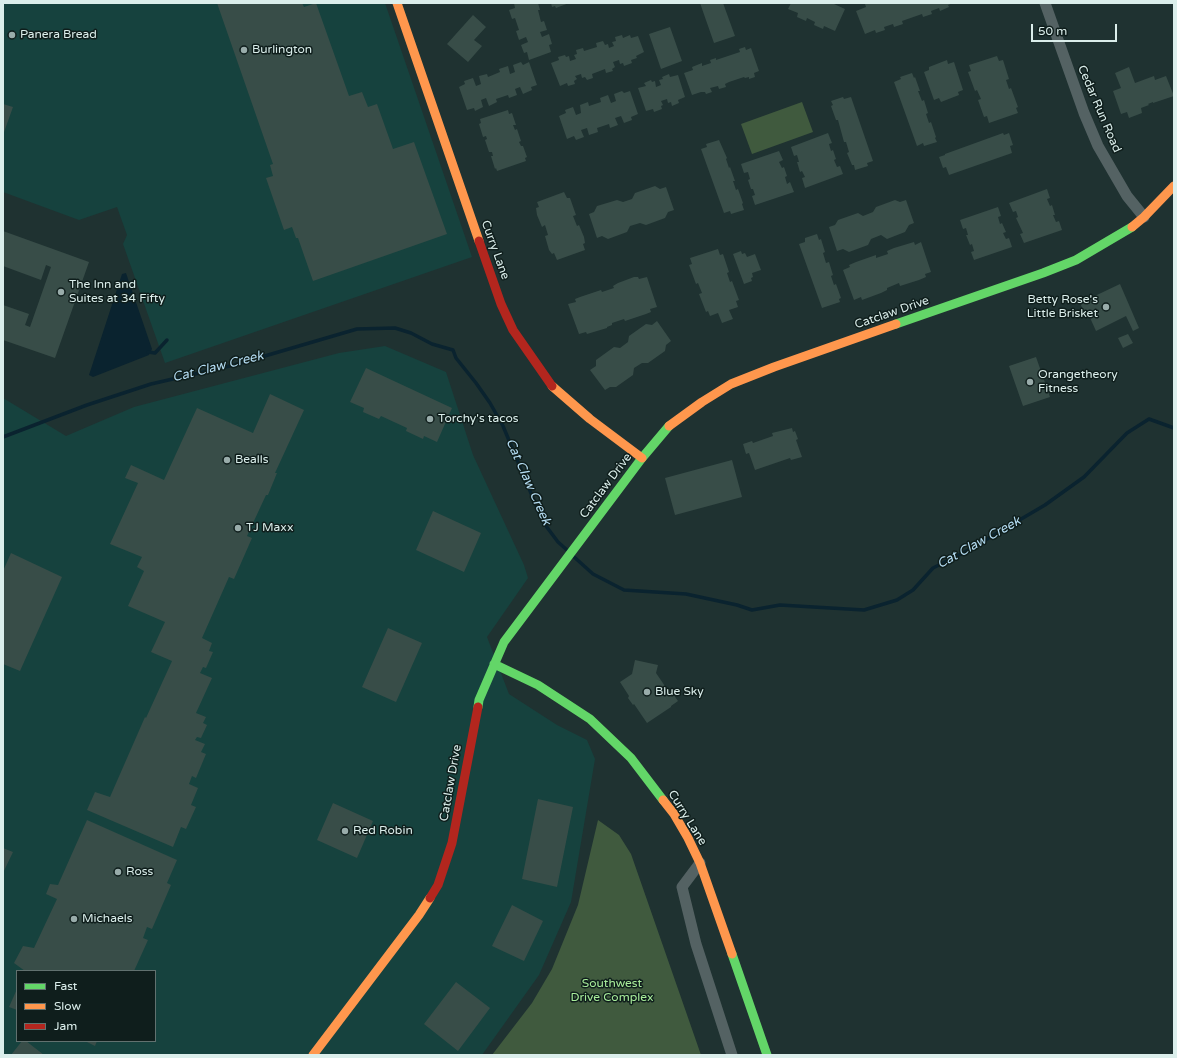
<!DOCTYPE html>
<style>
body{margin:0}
#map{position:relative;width:1177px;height:1058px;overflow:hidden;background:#1f3231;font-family:"Varela Round",sans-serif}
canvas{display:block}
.frame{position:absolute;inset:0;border:4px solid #dbeeeb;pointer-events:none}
.legend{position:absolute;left:16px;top:970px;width:140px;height:72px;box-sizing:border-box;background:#0f1e1c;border:1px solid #61716f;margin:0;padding:5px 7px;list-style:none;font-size:12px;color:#dbeeeb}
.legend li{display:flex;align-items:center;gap:8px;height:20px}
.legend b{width:20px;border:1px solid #61716f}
.scale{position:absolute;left:1031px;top:24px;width:86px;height:18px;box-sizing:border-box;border:2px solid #dbeeeb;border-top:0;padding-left:5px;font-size:12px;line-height:14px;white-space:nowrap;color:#dbeeeb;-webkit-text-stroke:3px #0f1e1c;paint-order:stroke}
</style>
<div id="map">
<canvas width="1177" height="1058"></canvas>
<div class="frame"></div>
<ul class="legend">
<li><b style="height:5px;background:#63d668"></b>Fast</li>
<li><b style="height:5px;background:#ff974d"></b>Slow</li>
<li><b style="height:5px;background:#b3261e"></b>Jam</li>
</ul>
<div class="scale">50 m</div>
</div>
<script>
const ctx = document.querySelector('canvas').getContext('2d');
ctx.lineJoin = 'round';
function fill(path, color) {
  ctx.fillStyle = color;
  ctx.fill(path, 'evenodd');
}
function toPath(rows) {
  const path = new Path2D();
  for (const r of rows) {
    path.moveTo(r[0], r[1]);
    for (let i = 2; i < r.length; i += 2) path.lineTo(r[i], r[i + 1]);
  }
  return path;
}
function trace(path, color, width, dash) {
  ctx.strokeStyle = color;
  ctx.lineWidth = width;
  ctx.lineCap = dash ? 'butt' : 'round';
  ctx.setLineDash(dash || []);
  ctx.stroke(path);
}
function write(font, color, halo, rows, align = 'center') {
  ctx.font = font + ' "Varela Round",sans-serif';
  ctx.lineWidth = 3;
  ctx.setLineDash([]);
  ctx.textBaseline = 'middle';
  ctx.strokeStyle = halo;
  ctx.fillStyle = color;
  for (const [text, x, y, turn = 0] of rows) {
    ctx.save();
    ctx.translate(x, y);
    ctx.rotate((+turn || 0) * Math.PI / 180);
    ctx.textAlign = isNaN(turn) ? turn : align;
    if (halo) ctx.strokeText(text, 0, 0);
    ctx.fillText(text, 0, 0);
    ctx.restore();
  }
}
fill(toPath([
 [3,3,385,3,472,257,165,363,123,244,127,235,117,207,79,220,3,192],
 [385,346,446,372,473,455,524,565,528,578,487,637,509,694,557,725,587,740,595,759,571,902,539,975,482,1055,3,1055,3,398,66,436,134,407,339,353],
 [17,971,155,971,155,1041,17,1041]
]), '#16423e');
fill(toPath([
 [802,102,813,132,752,154,741,124],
 [598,820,619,835,631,854,701,1055,492,1055,532,1003,552,969,578,905]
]), '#405a3e');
fill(toPath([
 [126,273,152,349,149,355,93,377,89,375,122,274]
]), '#0a232f');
trace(toPath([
 [148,352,155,353,167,340],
 [3,437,87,405,151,384,234,365,357,329,395,328,411,333,432,344,453,350,456,358,476,383,490,403,503,426,543,522,558,542,567,550],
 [573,556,593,574,624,590,686,594,737,605,752,610,780,605,864,610,897,600,913,590,933,568,965,552,1045,505,1084,477,1127,433,1149,419,1174,428]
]), '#0a232f', 3.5);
fill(toPath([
 [217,3,302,3,304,7,316,3,349,96,362,92,368,107,377,104,393,149,414,142,447,234,313,281,298,238,296,238,292,227,284,230,266,178,273,176,270,165,273,164],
 [514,3,538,3,540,10,538,10,541,22,544,21,547,30,540,32,542,37,549,34,552,44,549,45,551,52,529,60,527,52,524,53,521,45,528,42,526,37,519,40,516,31,519,30,515,18,512,19,509,10,515,8],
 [551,3,569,3,556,8,555,6,552,7],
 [700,3,723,3,735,36,714,43],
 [791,3,835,3,834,4,845,9,835,31,824,26,823,29,814,25,815,22,807,18,806,21,797,17,798,13,788,9],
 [869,3,876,4,953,3,948,5,949,7,940,11,939,8,931,11,932,14,923,17,922,14,902,21,903,24,894,27,893,24,884,27,885,30,876,33,875,30,865,34,856,11,866,7,865,4],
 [473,15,486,27,474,40,482,46,468,62,447,44],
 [670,27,682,61,661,69,649,34],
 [622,35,623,38,630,35,631,38,638,36,644,52,636,56,637,58,631,60,632,63,624,66,623,63,620,64,619,60,613,62,615,67,612,69,613,71,606,73,605,69,592,74,593,78,587,80,585,77,582,78,581,74,575,76,577,79,574,81,575,84,568,86,567,83,560,86,551,63,559,60,558,57,565,55,566,57,569,56,570,61,576,59,574,55,577,54,576,50,583,48,584,51,597,47,596,43,603,41,605,45,608,44,609,48,614,46,612,42,616,41,615,37],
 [745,47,746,50,751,48,759,71,754,73,755,77,749,79,749,77,745,78,744,77,729,82,725,84,726,87,719,89,718,86,710,88,712,92,706,94,705,92,701,92,692,95,684,73,693,70,692,67,702,63,702,66,711,63,710,60,716,58,716,60,740,52,739,49],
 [997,56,999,61,1003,60,1009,79,1006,80,1009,89,1011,88,1018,107,1016,108,1018,113,989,123,987,116,984,117,978,100,981,99,977,90,975,91,968,72,971,71,969,65],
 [947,60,948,64,954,62,963,90,958,92,959,95,941,102,939,98,934,100,924,72,929,70,929,67],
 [521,62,523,65,529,62,537,85,531,87,532,90,523,94,520,87,515,89,517,95,509,98,508,95,496,99,497,102,489,106,486,98,481,100,483,107,475,111,474,108,467,110,459,87,465,84,464,81,473,78,476,86,481,84,479,76,487,74,488,77,500,72,499,69,508,66,510,74,515,72,513,65],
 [1129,67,1135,83,1154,76,1155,80,1166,76,1174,96,1153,103,1153,102,1148,104,1149,105,1141,108,1142,113,1129,118,1127,112,1121,114,1113,91,1121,88,1115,73],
 [912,73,914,78,915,77,920,91,918,91,922,101,924,100,928,113,926,114,929,123,931,122,936,137,935,138,937,142,924,146,923,143,917,146,894,82,901,79,900,77],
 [669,74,670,77,678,75,685,97,678,100,679,103,672,106,671,102,668,103,667,99,661,101,663,105,661,106,662,109,654,112,653,109,646,111,638,88,646,86,644,83,651,80,652,82,655,81,656,87,661,85,659,80,663,79,662,77],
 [622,91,624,93,630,91,638,114,631,117,632,120,624,123,621,116,615,118,618,125,610,128,609,124,597,128,598,132,589,135,587,128,581,130,584,137,576,140,574,136,567,139,559,116,566,113,565,110,573,107,576,115,581,113,580,105,588,102,589,106,601,102,600,98,608,95,611,103,616,101,614,94],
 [843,97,844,99,851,97,873,161,867,163,868,166,855,170,854,165,852,165,847,153,849,152,846,142,844,142,838,120,836,120,831,106,833,105,831,101],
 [3,104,13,107,3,135],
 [508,110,509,114,512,113,516,125,513,125,515,130,517,129,521,141,519,142,521,146,523,146,527,157,525,158,526,161,497,171,496,168,495,169,491,156,493,156,492,152,489,152,485,140,487,139,486,136,483,137,479,124,481,123,480,119],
 [828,133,832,143,829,144,831,151,833,150,836,159,834,160,837,167,840,166,843,174,805,188,802,178,805,177,802,171,800,172,797,162,799,162,797,155,794,156,791,147],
 [1003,133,1004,135,1009,133,1013,145,1010,146,1012,153,949,175,946,167,943,168,939,157,945,155,945,154],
 [719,140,727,158,726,159,729,168,730,167,735,181,733,181,736,190,738,189,743,203,742,204,744,210,731,214,730,211,724,213,701,149,707,147,706,144],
 [779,151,783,160,779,162,782,168,784,167,787,176,785,177,787,184,790,182,794,192,755,205,752,196,755,195,753,189,751,189,748,180,750,179,748,172,744,173,741,164],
 [655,186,660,189,666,187,674,210,668,212,665,218,646,225,640,223,630,226,627,232,608,239,602,236,597,238,589,214,594,212,597,206,617,200,623,202,632,199,635,193],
 [1047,189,1050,198,1047,199,1050,206,1052,205,1055,215,1053,215,1056,222,1059,221,1062,230,1024,243,1020,234,1023,233,1016,218,1018,217,1016,211,1013,212,1009,203],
 [564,192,567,198,570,198,576,215,573,216,577,226,579,225,584,237,585,243,583,244,585,250,557,260,554,253,552,254,549,250,545,236,548,235,545,225,542,227,537,215,536,208,539,207,537,202],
 [895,200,900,202,906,200,914,223,909,225,905,232,887,239,881,235,871,239,868,245,849,252,843,249,837,251,829,227,835,225,838,220,858,213,863,216,873,212,876,207],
 [998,207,1001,216,998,217,1000,224,1002,223,1006,232,1003,233,1006,239,1009,238,1012,247,974,260,971,252,974,251,972,244,970,245,966,235,968,235,966,228,963,229,960,220],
 [3,231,89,262,55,358,3,340,3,305,29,314,25,325,30,327,51,267,46,265,41,280,3,266],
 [817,234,819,240,821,239,825,252,823,253,826,263,829,262,833,275,831,276,834,285,836,284,841,298,839,299,840,302,822,308,799,244,805,242,805,238],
 [914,242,915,245,921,242,931,272,925,274,926,277,919,280,900,286,899,283,887,288,887,290,881,293,862,300,861,297,854,300,843,270,850,267,849,265,856,262,876,255,876,258,888,254,887,251,894,248],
 [718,249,720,255,723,254,729,272,727,273,730,282,732,281,739,300,736,301,738,307,729,310,733,319,722,323,718,313,710,316,708,311,706,312,699,294,702,293,698,283,696,284,689,265,692,264,690,258],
 [741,251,742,254,745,253,747,257,755,254,761,270,752,273,753,277,751,278,752,281,744,284,733,254],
 [634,277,638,277,639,279,647,277,657,307,650,309,651,312,646,314,625,321,624,319,612,323,612,325,607,327,607,328,587,334,586,332,579,334,568,304,576,302,575,299,580,297,601,290,602,292,614,288,613,286,618,283],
 [1120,284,1139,328,1133,331,1126,316,1096,331,1087,311,1084,312,1080,303],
 [657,321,671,341,666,345,665,351,648,363,642,363,634,368,633,375,616,387,610,387,605,390,590,370,596,366,596,360,614,347,620,348,628,342,629,336,646,324,652,325],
 [1128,334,1133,343,1123,348,1118,338],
 [1036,357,1050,397,1023,406,1009,366],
 [366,368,452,408,437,442,424,436,423,439,406,431,407,428,381,416,379,419,363,412,364,408,350,402],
 [270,394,304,410,275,473,277,473,268,495,266,495,247,536,252,538,234,579,229,577,202,638,212,643,209,651,213,652,206,668,203,667,200,673,212,678,196,713,206,717,203,723,207,725,201,738,197,737,195,740,205,744,201,752,206,754,196,778,192,776,189,784,198,788,191,805,196,807,186,829,181,827,173,847,87,810,95,792,110,797,145,717,146,718,172,661,151,652,165,622,128,606,144,571,137,567,142,557,110,544,138,483,125,478,131,465,164,480,197,408,253,433],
 [792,428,793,432,795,431,798,439,796,440,802,457,791,460,790,458,755,470,749,453,746,454,743,444,752,441,753,443,773,436,772,433],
 [732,460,742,497,675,515,665,478],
 [433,511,481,533,464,572,416,550],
 [11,553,62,577,20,671,3,664,3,571],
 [388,628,422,643,396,702,362,687],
 [635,660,658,665,656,673,669,692,671,691,678,701,671,706,671,707,647,723,634,704,633,705,628,698,629,696,620,682,632,674],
 [538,799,573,807,557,887,522,879],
 [333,803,373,821,357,858,317,840],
 [87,820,177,860,167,883,171,885,152,929,147,927,143,938,148,940,134,971,25,971,14,963,23,946,34,948,57,899,46,894,50,884,58,885],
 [3,848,13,852,3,873],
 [512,905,543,921,524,961,492,946],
 [456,982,490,1008,458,1051,424,1024],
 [17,989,17,1010,9,1007],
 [22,1041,26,1041,44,1055,11,1055],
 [85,1041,97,1041,95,1046]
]), '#384d48');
trace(toPath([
 [1045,3,1084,113,1098,146,1127,196,1144,217],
 [700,863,682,887,696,944,732,1055]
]), '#546263', 11);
trace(toPath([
 [896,324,1043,273,1076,260,1132,227],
 [494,664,538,685,590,719,631,758,663,800],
 [478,707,479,700,504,642,642,458,669,426],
 [732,954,767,1055]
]), '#63d668', 9);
trace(toPath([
 [397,3,479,241],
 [1132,227,1144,217,1174,186],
 [552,386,590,419,642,458],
 [669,426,702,402,731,384,774,367,896,324],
 [663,800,674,814,688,838,700,863,732,954],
 [313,1055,419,915,430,898]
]), '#ff974d', 9);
trace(toPath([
 [479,241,501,304,513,330,552,386],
 [430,898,438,885,452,843,478,707]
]), '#b3261e', 9);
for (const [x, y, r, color] of [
 [12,35,4,"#99acaa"],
 [244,50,4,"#99acaa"],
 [61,292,4,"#99acaa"],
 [1106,307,4,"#99acaa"],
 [1030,382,4,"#99acaa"],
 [430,419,4,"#99acaa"],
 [227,460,4,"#99acaa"],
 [238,528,4,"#99acaa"],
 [647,692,4,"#99acaa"],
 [345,831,4,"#99acaa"],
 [118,872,4,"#99acaa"],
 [74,919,4,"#99acaa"]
]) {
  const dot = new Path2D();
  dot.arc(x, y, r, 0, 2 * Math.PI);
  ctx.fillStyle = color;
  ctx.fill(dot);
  trace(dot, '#0f1e1c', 1.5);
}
write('12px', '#dbeeeb', '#0f1e1c', [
 ["Panera Bread",20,35],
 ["Burlington",252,50],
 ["The Inn and",69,285],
 ["Suites at 34 Fifty",69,299],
 ["Betty Rose's",1098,300,"right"],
 ["Little Brisket",1098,314,"right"],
 ["Orangetheory",1038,375],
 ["Fitness",1038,389],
 ["Torchy's tacos",438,419],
 ["Bealls",235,460],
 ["TJ Maxx",246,528],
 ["Blue Sky",655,692],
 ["Red Robin",353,831],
 ["Ross",126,872],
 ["Michaels",82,919]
], 'left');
write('12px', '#dbeeeb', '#0f1e1c', [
 ["Cedar Run Road",1099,109,67],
 ["Curry Lane",495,250,70],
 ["Catclaw Drive",892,313,-19],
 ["Catclaw Drive",606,486,-53],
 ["Catclaw Drive",451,783,-80],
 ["Curry Lane",687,818,58]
]);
write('12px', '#a9ed9b', '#0f1e1c', [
 ["Southwest",612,984],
 ["Drive Complex",612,998]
]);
write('italic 13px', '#b5ddf3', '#0f1e1c', [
 ["Cat Claw Creek",218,367,-14],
 ["Cat Claw Creek",528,482,66],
 ["Cat Claw Creek",979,543,-29]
]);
</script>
